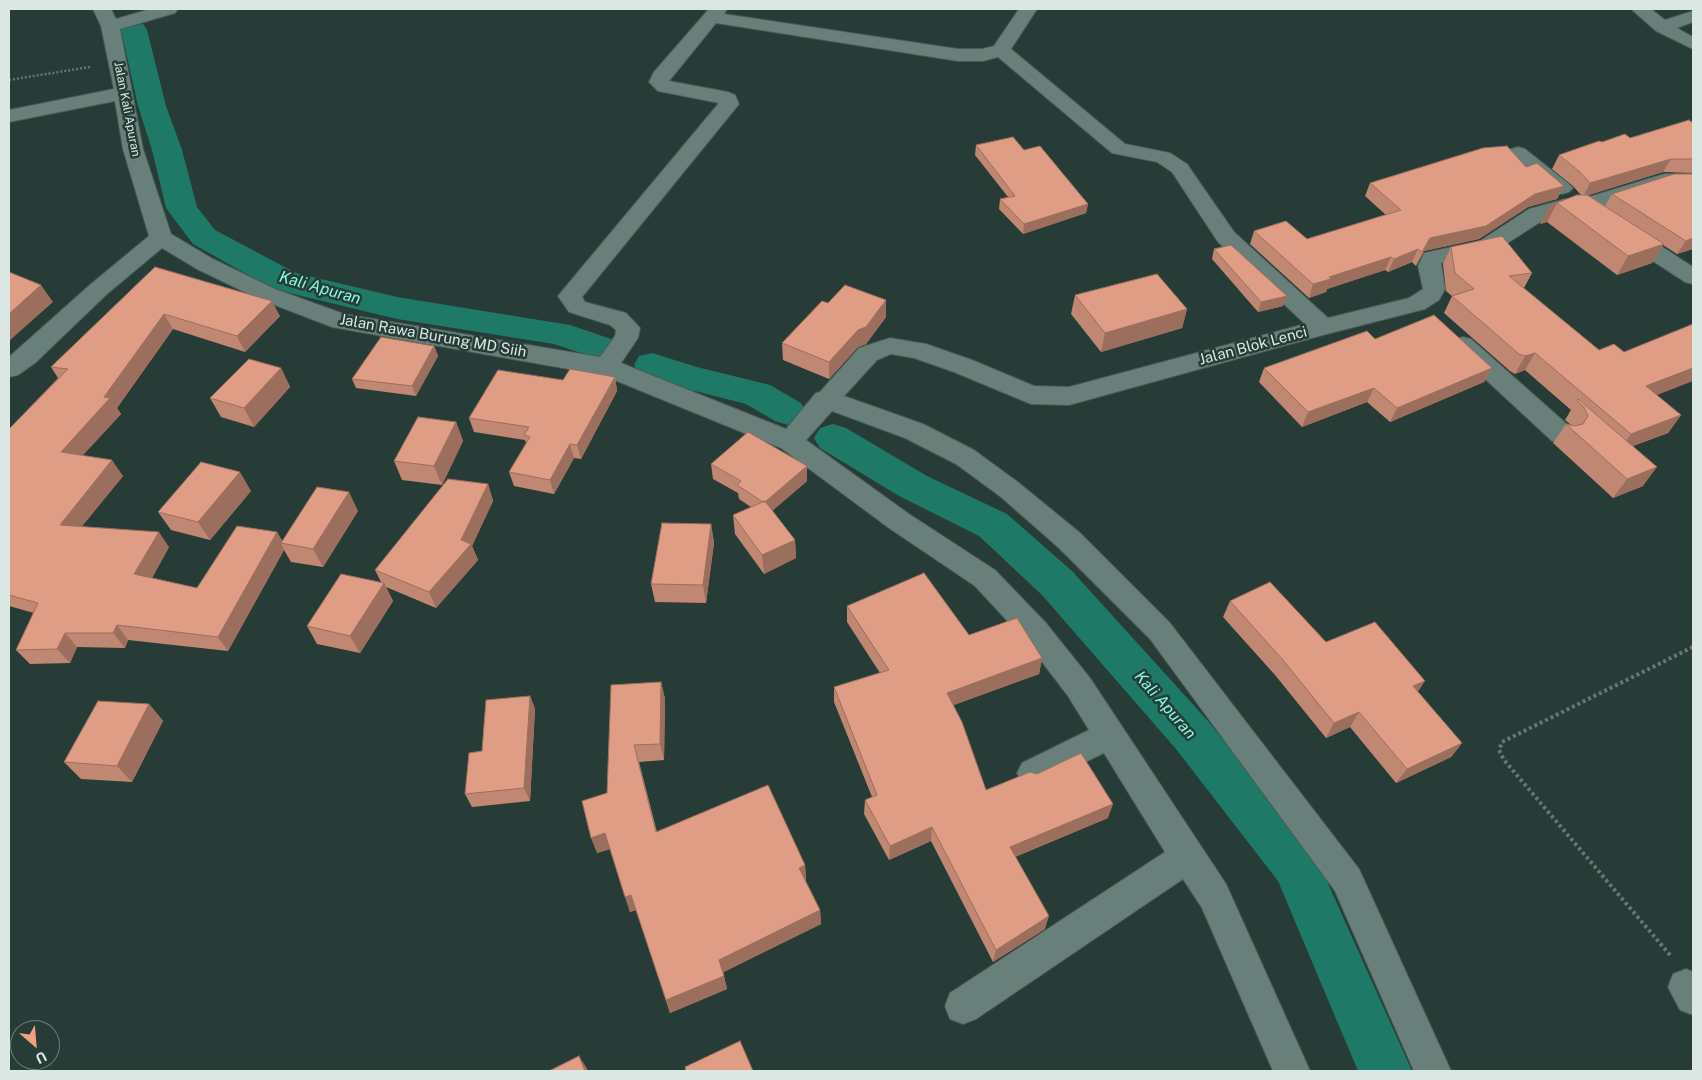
<!DOCTYPE html>
<style>
body{margin:0}
#map{position:relative;width:1702px;height:1080px;overflow:hidden;background:#273c37;font-family:"Public Sans",sans-serif}
canvas{display:block}
.frame{position:absolute;inset:0;border:10px solid #dae7e3;pointer-events:none}
.north{position:absolute;left:10px;top:1020px;width:50px;height:50px;box-sizing:border-box;background:#273c37;border:1px solid #6f807c;border-radius:50%;rotate:153deg;font-size:14px;font-weight:700;line-height:20px;text-align:center;color:#dae7e3}
.north::after{content:'';display:block;margin:auto;width:18px;height:22px;background:#f3a082;clip-path:polygon(50% 0,100% 100%,50% 72%,0 100%)}
</style>
<div id="map">
<canvas width="1702" height="1080"></canvas>
<div class="frame"></div>
<div class="north">U</div>
</div>
<script>
const ctx = document.querySelector('canvas').getContext('2d');
ctx.lineJoin = 'round';
function toPath(rows) {
  const path = new Path2D();
  for (const r of rows) {
    path.moveTo(r[0], r[1]);
    for (let i = 2; i < r.length; i += 2) path.lineTo(r[i], r[i + 1]);
  }
  return path;
}
function fill(path, color) {
  ctx.fillStyle = color;
  ctx.fill(path, 'evenodd');
}
function trace(path, color, width, dash) {
  ctx.strokeStyle = color;
  ctx.lineWidth = width;
  ctx.lineCap = dash ? 'butt' : 'round';
  ctx.setLineDash(dash || []);
  ctx.stroke(path);
}
function write(font, color, halo, rows, align = 'center') {
  ctx.font = font + ' "Public Sans",sans-serif';
  ctx.lineWidth = 5;
  ctx.setLineDash([]);
  ctx.textBaseline = 'middle';
  ctx.strokeStyle = halo;
  ctx.fillStyle = color;
  for (const [text, x, y, turn = 0] of rows) {
    ctx.save();
    ctx.translate(x, y);
    ctx.rotate((+turn || 0) * Math.PI / 180);
    ctx.textAlign = isNaN(turn) ? turn : align;
    if (halo) ctx.strokeText(text, 0, 0);
    ctx.fillText(text, 0, 0);
    ctx.restore();
  }
}
fill(toPath([
 [134,22,143,24,147,30,166,106,182,150,197,207,215,230,296,273,397,297,570,325,614,340,619,348,614,356,602,360,554,344,397,319,285,292,273,289,193,244,166,208,152,150,138,106,121,30,125,24,134,22],
 [652,353,697,367,770,385,801,403,806,412,801,421,788,425,775,421,746,404,691,390,639,374,634,365,639,356,652,353],
 [833,424,846,428,927,476,1007,514,1072,571,1208,721,1313,850,1412,1071,1358,1071,1278,881,1176,749,1042,595,979,536,899,496,820,448,814,438,820,428,833,424]
]), '#1f7967');
const minor = toPath([
 [93,9,111,9,116,19,150,9,178,9,175,13,120,29,143,149,171,234,213,259,275,289,344,314,600,357,615,336,616,330,610,325,569,312,558,296,719,103,658,91,649,82,654,72,709,9,727,9,724,14,958,49,982,49,994,46,1019,9,1037,9,1011,49,1125,144,1170,153,1187,164,1234,232,1328,318,1409,298,1423,289,1418,266,1424,253,1480,241,1529,209,1565,199,1579,200,1664,174,1693,174,1693,186,1666,186,1592,212,1584,214,1566,212,1545,219,1495,251,1441,263,1445,289,1439,300,1425,309,1323,335,1069,405,1031,404,954,372,914,358,891,354,877,360,844,396,923,424,974,450,1019,483,1079,532,1170,623,1359,869,1451,1071,1414,1071,1335,891,1150,639,1059,548,1001,497,956,464,905,438,832,411,806,440,909,514,995,570,1046,623,1090,678,1226,884,1310,1071,1273,1071,1202,908,1183,879,976,1019,963,1024,950,1019,945,1006,950,993,1165,852,1104,753,1033,787,1022,783,1017,773,1022,763,1089,730,1068,696,1026,641,975,586,889,528,781,448,602,375,332,327,259,299,197,269,162,248,107,294,35,363,18,375,9,377,9,357,91,284,149,236,123,149,115,101,9,122,9,110,114,89,101,26,93,9],
 [716,23,958,61,983,61,998,57,1112,153,1157,162,1172,172,1218,242,1305,324,1069,387,1034,386,972,360,926,344,890,338,859,348,820,392,816,393,786,429,621,363,638,338,640,328,626,313,585,302,582,297,739,104,735,95,728,92,669,81,716,23],
 [1631,9,1651,9,1665,20,1693,11,1693,22,1677,28,1693,37,1693,49,1656,31,1631,9],
 [1518,147,1525,149,1569,184,1573,188,1569,192,1562,194,1555,192,1511,157,1508,153,1511,149,1518,147],
 [1627,227,1635,229,1693,267,1693,284,1685,282,1619,239,1616,234,1619,229,1627,227],
 [1463,337,1471,339,1570,427,1574,434,1570,441,1561,443,1552,441,1455,351,1451,345,1455,339,1463,337],
 [1686,969,1693,972,1693,1015,1680,1010,1668,987,1673,974,1686,969]
]);
trace(minor, '#475a55', 2);
trace(toPath([
 [9,80,90,67]
]), '#657873', 2.5, [2, 2]);
trace(toPath([
 [1670,955,1504,760,1499,750,1502,742,1693,647]
]), '#657873', 4, [3, 3]);
fill(minor, '#69807a');
fill(toPath([
 [1693,123,1693,173,1663,172,1588,195,1605,206,1612,194,1674,174,1693,249,1677,254,1663,245,1652,263,1617,275,1547,222,1540,224,1551,205,1581,195,1573,186,1552,169,1559,155,1602,142,1630,138],
 [976,145,1024,150,1088,204,1086,213,1023,234,999,209,1000,199,1008,197,975,155],
 [1370,183,1564,186,1557,199,1528,207,1479,239,1424,251,1416,266,1412,262,1388,272,1385,270,1327,289,1326,292,1309,298,1250,244,1254,231,1307,239,1386,215,1365,196],
 [1451,247,1532,273,1524,288,1599,350,1681,415,1668,433,1633,446,1643,486,1613,498,1553,443,1566,424,1571,425,1565,420,1571,410,1525,370,1515,374,1510,371,1444,313,1452,296,1446,291,1443,264],
 [1214,249,1283,306,1258,312,1212,259],
 [155,267,280,316,245,352,173,329,117,408,121,414,83,455,123,476,82,526,169,547,152,578,197,588,277,532,282,541,358,511,323,567,291,562,284,550,228,651,128,640,125,648,77,647,70,663,30,664,16,650,34,613,9,606,9,429,58,378,51,367],
 [1075,295,1187,309,1182,328,1101,352,1071,314],
 [886,300,886,317,866,344,858,347,829,379,783,360,782,343,828,303],
 [1375,339,1492,368,1484,382,1390,422,1367,402,1302,427,1259,382,1264,368],
 [434,346,438,356,416,396,356,388,352,379],
 [281,368,290,387,254,427,221,417,210,398],
 [615,377,617,391,581,459,574,458,554,494,514,486,509,472,526,443,525,440,474,432,469,418,563,380],
 [456,422,463,441,442,485,402,480,394,461],
 [711,464,807,481,772,511,795,540,796,558,764,574,735,534,733,515,751,507,739,499,738,493,713,479],
 [488,484,493,501,472,546,478,560,436,608,386,587,393,601,360,653,317,644,307,626,381,582,375,570],
 [251,491,210,540,171,530,158,512],
 [711,524,714,543,706,603,655,602,651,584],
 [1230,601,1326,642,1417,691,1462,743,1451,757,1396,783,1350,727,1326,738,1275,675,1223,617],
 [847,606,969,635,1042,658,1039,674,953,705,986,790,1108,818,1015,857,1045,929,993,962,931,841,889,860,864,814,865,800,872,797,834,702,834,687,880,673,847,622],
 [661,682,665,699,664,760,639,762,657,832,805,865,806,880,805,880,820,910,821,924,723,972,727,989,670,1013,636,910,630,912,610,849,597,853,607,793],
 [530,696,535,709,530,801,472,807,465,794,482,751],
 [149,704,163,721,132,782,81,779,64,762]
]), '#c08772');
fill(toPath([
 [1671,159,1663,172,1583,197,1590,183],
 [1564,186,1557,199,1528,207,1479,239,1424,251,1416,266,1430,238,1535,194],
 [1557,203,1547,222,1540,224,1551,205],
 [1088,204,1086,213,1023,234,1024,224],
 [1693,238,1693,249,1677,254,1686,241],
 [1664,244,1652,263,1617,275,1628,256],
 [1418,249,1412,262,1388,272,1394,259],
 [1391,257,1385,270,1327,289,1326,292,1309,298,1313,284,1329,277],
 [41,285,53,302,9,341,9,314],
 [1287,296,1283,306,1258,312,1261,302],
 [886,300,886,317,866,344,858,347,829,379,829,362,858,330],
 [272,301,280,316,245,352,237,336],
 [1187,309,1182,328,1101,352,1105,333],
 [164,314,173,329,117,408,121,414,72,467,61,452,104,397],
 [434,346,438,356,416,396,412,386],
 [1535,353,1525,370,1515,374,1525,356],
 [281,368,290,387,254,427,244,408],
 [1492,368,1484,382,1390,422,1397,408],
 [1693,368,1693,381,1634,404,1646,386],
 [615,377,617,391,581,459,577,445],
 [1374,388,1367,402,1302,427,1308,412],
 [1681,415,1668,433,1619,451,1631,434],
 [456,422,463,441,442,485,434,466],
 [570,444,574,458,554,494,550,480],
 [112,460,123,476,71,540,60,525],
 [807,466,807,481,765,517,764,502],
 [1657,467,1643,486,1613,498,1627,479],
 [240,472,251,491,210,540,198,522],
 [488,484,493,501,472,546,478,560,436,608,429,592,461,540],
 [349,492,358,511,323,567,313,549],
 [711,524,714,543,706,603,703,585],
 [159,532,169,547,146,589,134,574],
 [277,532,284,544,281,543,284,550,228,651,218,637],
 [795,540,796,558,764,574,762,555],
 [384,583,393,601,360,653,350,636],
 [117,625,128,640,125,648,113,633],
 [65,633,77,647,70,663,57,649],
 [1042,658,1039,674,946,708,947,693],
 [1425,681,1415,696,1413,686],
 [661,682,665,699,664,760,660,744],
 [530,696,535,709,530,801,524,788],
 [149,704,163,721,132,782,117,766],
 [1359,712,1350,727,1326,738,1334,723],
 [1462,743,1451,757,1396,783,1407,769],
 [1113,804,1108,818,1007,860,1010,847],
 [932,827,931,841,889,860,890,846],
 [605,833,610,849,597,853,591,838],
 [805,865,806,880,800,882,799,868],
 [631,895,636,910,630,912,625,897],
 [820,910,821,924,722,973,719,960],
 [1049,916,1045,929,993,962,996,950],
 [724,976,727,989,670,1013,666,1000],
 [579,1056,586,1067,588,1071,585,1071]
]), '#9c6e5d');
const building = toPath([
 [1689,120,1693,123,1693,159,1671,159,1590,183,1580,172,1559,155,1599,141,1602,142,1625,134,1630,138,1689,120],
 [1013,137,1024,150,1040,146,1088,204,1024,224,1000,199,1015,196,976,145,1013,137],
 [1507,146,1526,167,1537,163,1564,186,1535,194,1486,226,1430,238,1422,252,1418,249,1394,259,1391,257,1329,277,1331,279,1313,284,1254,231,1286,221,1307,239,1401,210,1370,183,1483,148,1507,146],
 [1674,174,1693,174,1693,238,1686,241,1612,194,1674,174],
 [1577,195,1587,195,1664,244,1628,256,1557,203,1551,205,1577,195],
 [1502,236,1532,273,1509,276,1599,350,1614,344,1624,352,1693,324,1693,368,1646,386,1681,415,1631,434,1535,353,1525,356,1519,354,1452,296,1474,289,1455,273,1451,247,1502,236],
 [1231,245,1287,296,1261,302,1214,249,1231,245],
 [155,267,272,301,237,336,164,314,104,397,110,398,61,452,112,460,60,525,159,532,134,574,197,588,237,526,277,532,218,637,117,625,113,633,65,633,57,649,16,650,38,603,9,595,9,429,68,369,51,367,155,267],
 [9,272,41,285,9,314,9,272],
 [1157,274,1187,309,1105,333,1075,295,1157,274],
 [845,285,886,300,866,327,858,330,829,362,782,343,822,301,828,303,845,285],
 [1434,315,1492,368,1397,408,1374,388,1308,412,1264,368,1367,331,1375,339,1434,315],
 [381,337,434,346,412,386,352,379,381,337],
 [249,359,281,368,244,408,210,398,249,359],
 [570,369,615,377,577,445,570,444,550,480,509,472,530,437,524,435,529,427,469,418,498,370,563,380,570,369],
 [1578,399,1657,467,1627,479,1566,424,1574,426,1583,424,1588,416,1584,407,1577,401,1578,399],
 [418,417,456,422,434,466,394,461,418,417],
 [748,432,807,466,765,502,763,502,737,485,741,481,711,464,748,432],
 [201,462,240,472,198,522,158,512,201,462],
 [448,479,488,484,461,540,471,544,429,592,375,570,448,479],
 [317,487,349,492,313,549,281,543,317,487],
 [765,501,795,540,762,555,733,515,765,501],
 [662,523,711,524,703,585,651,584,662,523],
 [924,573,969,635,1017,618,1042,658,947,693,962,722,986,790,1030,772,1037,774,1081,753,1113,804,1010,847,1049,916,996,950,932,827,890,846,865,800,877,795,834,687,889,670,847,606,924,573],
 [341,574,384,583,350,636,307,626,341,574],
 [1270,582,1326,642,1375,622,1425,681,1413,686,1462,743,1407,769,1359,712,1334,723,1283,660,1230,601,1270,582],
 [661,682,660,744,634,745,656,832,768,785,805,865,799,868,820,910,719,960,724,976,666,1000,631,895,625,897,605,833,591,838,582,801,607,793,611,685,661,682],
 [530,696,524,788,465,794,469,753,482,751,486,700,530,696],
 [98,701,149,704,117,766,64,762,98,701],
 [740,1041,753,1071,685,1071,686,1071,685,1067,740,1041],
 [579,1056,585,1071,549,1071,579,1056]
]);
fill(building, '#df9d85');
trace(building, '#9c6e5d', 1);
write('12px', '#dae7e3', '#273c37', [
 ["Jalan Kali Apuran",127,109,79]
]);
write('15px', '#dae7e3', '#273c37', [
 ["Jalan Rawa Burung MD Siih",433,336,10],
 ["Jalan Blok Lenci",1253,346,-15]
]);
write('italic 16px', '#84fce1', '#273c37', [
 ["Kali Apuran",320,288,16],
 ["Kali Apuran",1165,705,49]
]);
</script>
